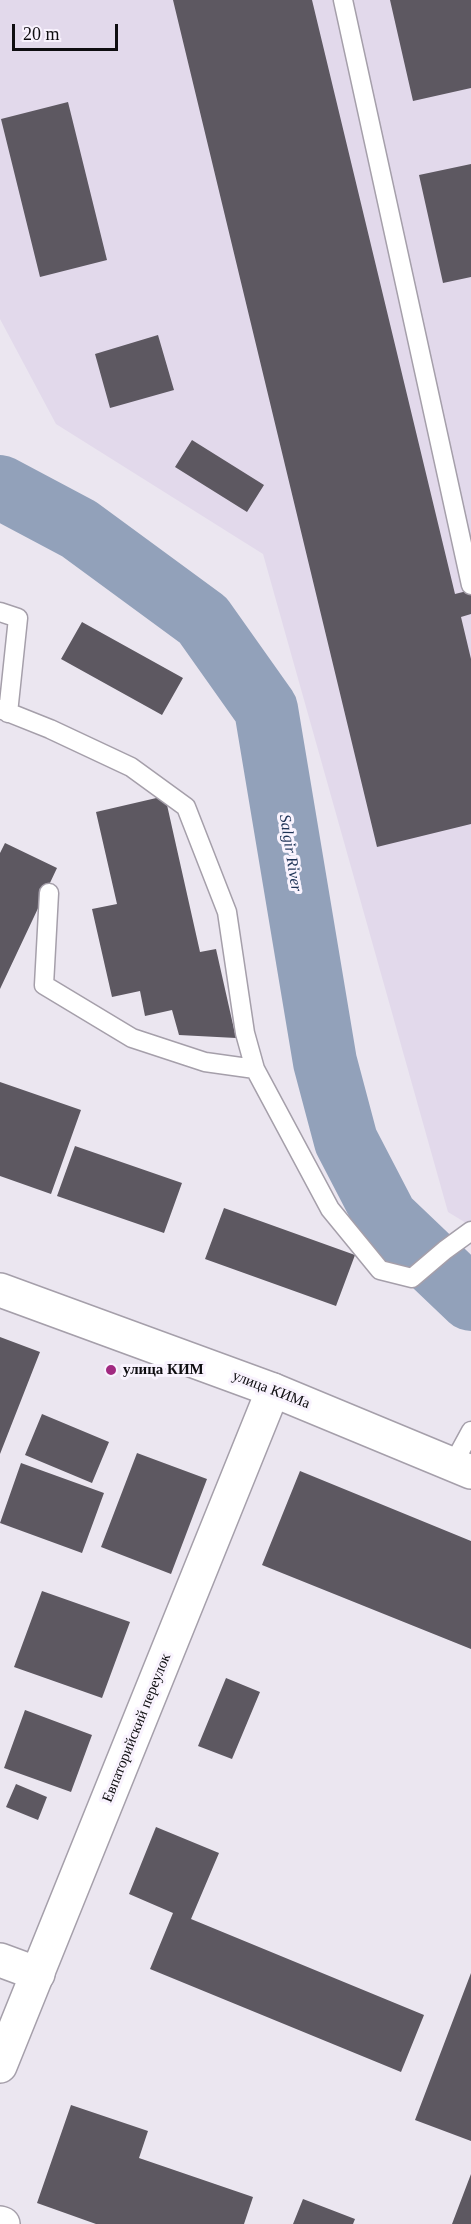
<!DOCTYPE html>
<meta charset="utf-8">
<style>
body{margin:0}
#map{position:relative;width:471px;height:2224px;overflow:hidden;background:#ebe6f0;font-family:Georgia,serif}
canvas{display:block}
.scale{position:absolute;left:12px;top:24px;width:106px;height:27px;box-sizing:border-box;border:3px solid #0e0d10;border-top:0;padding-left:8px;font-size:18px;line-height:21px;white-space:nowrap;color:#0e0d10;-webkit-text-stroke:4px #f9f3fe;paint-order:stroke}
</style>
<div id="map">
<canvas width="471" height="2224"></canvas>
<div class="scale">20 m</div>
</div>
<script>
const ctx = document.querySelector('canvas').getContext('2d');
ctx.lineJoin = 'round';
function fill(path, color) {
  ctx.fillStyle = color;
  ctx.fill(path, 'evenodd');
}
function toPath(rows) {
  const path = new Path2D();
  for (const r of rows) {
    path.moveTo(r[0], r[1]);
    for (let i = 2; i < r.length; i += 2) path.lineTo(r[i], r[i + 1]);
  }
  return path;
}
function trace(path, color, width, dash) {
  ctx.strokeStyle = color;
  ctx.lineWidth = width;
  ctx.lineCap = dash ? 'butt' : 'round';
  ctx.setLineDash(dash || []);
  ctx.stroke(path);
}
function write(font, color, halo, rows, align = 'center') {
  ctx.font = font + ' Georgia,serif';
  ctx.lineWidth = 6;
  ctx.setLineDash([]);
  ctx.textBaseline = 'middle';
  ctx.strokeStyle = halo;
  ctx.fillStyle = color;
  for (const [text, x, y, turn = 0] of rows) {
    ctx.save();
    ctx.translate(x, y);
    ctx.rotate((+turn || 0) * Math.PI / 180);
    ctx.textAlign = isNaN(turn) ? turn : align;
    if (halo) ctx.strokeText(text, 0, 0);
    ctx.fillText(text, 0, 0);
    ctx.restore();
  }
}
fill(toPath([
 [0,0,471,0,471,1226,448,1212,263,554,56,424,0,319]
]), '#e2d9eb');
trace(toPath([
 [0,487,79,529,203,620,266,709,325,1062,346,1141,386,1218,471,1299]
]), '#92a1ba', 64);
fill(toPath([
 [173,0,312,0,455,594,471,590,471,614,461,617,471,659,471,824,377,847],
 [390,0,471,0,471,88,413,101],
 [68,102,107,260,40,277,1,119],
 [471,164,471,277,443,283,419,175],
 [158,335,174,390,110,408,95,354],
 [192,440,264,485,247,512,175,467],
 [82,622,183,678,162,715,61,659],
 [165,796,200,952,216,949,236,1038,179,1035,172,1010,145,1016,140,991,112,997,92,909,117,904,96,812],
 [5,843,57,868,0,989,0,853],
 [0,1082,81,1110,51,1194,0,1176],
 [75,1146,182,1183,164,1233,57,1196],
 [224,1208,355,1255,336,1306,205,1259],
 [0,1337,40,1352,0,1454],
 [42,1414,109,1442,92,1483,25,1455],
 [137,1453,207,1479,171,1574,101,1547],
 [21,1463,104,1493,82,1553,0,1523],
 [300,1471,471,1541,471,1649,262,1565],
 [42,1591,130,1622,102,1698,14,1667],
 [226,1678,260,1692,232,1759,198,1746],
 [25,1710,92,1735,71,1792,4,1768],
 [16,1784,47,1797,38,1820,6,1807],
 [156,1827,219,1853,191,1919,424,2015,401,2072,150,1969,173,1913,129,1894],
 [471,1973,471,2141,415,2120],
 [71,2105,148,2131,139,2158,253,2197,244,2224,96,2224,37,2203],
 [471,2174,471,2224,452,2224],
 [303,2199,355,2219,353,2224,293,2224]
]), '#5d5861');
const lane = toPath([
 [343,0,471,585],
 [0,612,18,618,8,713],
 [0,709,50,729,131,767,186,807,227,912,245,1033,255,1069,330,1209,380,1270,412,1278,445,1250,471,1231],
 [49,893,44,985,132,1038,205,1062,255,1069],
 [453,1464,471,1431]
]);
const street = toPath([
 [0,1960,38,1974],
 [0,2223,3,2224]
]);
const secondary = toPath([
 [0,2066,273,1390]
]);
const primary = toPath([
 [0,1290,273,1390,471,1472]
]);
trace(lane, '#a59faa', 21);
trace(street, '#a59faa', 36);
trace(secondary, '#a59faa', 36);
trace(primary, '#a59faa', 36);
trace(lane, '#fff', 18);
trace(street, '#fff', 33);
trace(secondary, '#fff', 33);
trace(primary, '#fff', 33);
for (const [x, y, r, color] of [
 [111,1370,6,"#a12980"]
]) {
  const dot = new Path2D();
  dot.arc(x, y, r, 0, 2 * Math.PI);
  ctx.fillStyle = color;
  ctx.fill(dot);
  trace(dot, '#f9f3fe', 2);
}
write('bold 15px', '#0e0d10', '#f9f3fe', [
 ["улица КИМ",123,1370]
], 'left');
write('15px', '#0e0d10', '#f9f3fe', [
 ["улица КИМа",271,1390,21],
 ["Евпаторийский переулок",137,1728,-68]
]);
write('italic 16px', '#1d3256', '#f9f3fe', [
 ["Salgir River",290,853,81]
]);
</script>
